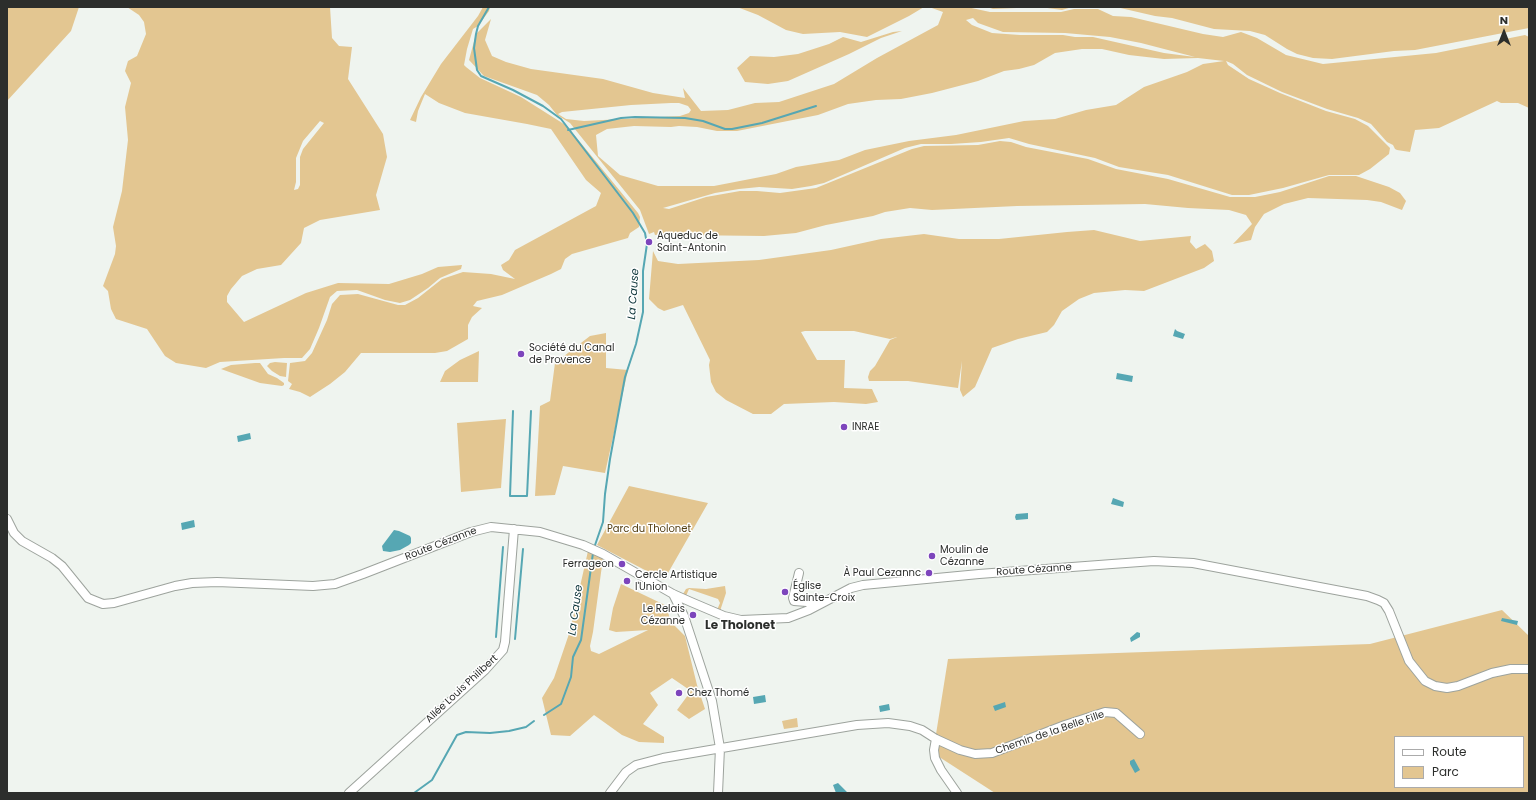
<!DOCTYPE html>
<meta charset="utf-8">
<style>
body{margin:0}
#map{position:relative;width:1536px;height:800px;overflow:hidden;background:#eff4ef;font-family:Poppins,sans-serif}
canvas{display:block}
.frame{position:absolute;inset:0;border:8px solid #2c2e2c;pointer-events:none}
.legend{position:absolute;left:1394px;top:736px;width:130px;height:52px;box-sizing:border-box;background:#fff;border:1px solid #ababab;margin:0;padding:5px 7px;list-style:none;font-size:12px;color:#2c2e2c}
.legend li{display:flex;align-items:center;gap:8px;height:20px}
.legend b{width:20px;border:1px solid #ababab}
.north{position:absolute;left:1484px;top:12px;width:40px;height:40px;-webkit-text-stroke:3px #fff;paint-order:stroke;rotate:0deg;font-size:11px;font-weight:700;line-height:16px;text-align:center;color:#2c2e2c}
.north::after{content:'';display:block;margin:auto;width:14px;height:18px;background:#2c2e2c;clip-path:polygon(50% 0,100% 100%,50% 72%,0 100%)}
</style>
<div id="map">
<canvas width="1536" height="800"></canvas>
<div class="frame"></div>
<ul class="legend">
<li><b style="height:5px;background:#fff"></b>Route</li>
<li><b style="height:11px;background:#e3c691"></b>Parc</li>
</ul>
<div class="north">N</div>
</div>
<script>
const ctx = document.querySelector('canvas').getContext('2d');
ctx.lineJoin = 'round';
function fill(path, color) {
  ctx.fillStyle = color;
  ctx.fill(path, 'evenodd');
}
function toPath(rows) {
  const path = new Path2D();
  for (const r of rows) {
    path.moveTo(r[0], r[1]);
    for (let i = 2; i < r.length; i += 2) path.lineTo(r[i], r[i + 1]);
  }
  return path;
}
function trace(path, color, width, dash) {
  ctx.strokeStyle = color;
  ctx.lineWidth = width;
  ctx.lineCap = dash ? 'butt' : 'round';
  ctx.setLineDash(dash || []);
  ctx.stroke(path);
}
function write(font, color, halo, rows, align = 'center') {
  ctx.font = font + ' Poppins,sans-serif';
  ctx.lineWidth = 3;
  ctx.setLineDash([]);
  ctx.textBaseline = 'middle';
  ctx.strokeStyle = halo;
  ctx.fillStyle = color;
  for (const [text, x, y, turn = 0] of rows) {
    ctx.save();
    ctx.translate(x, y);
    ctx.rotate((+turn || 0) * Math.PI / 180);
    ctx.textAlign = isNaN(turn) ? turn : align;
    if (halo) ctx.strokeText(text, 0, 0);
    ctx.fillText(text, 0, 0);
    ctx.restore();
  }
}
fill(toPath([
 [7,7,79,7,71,31,7,101],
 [127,7,330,7,332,38,339,46,352,47,348,79,383,134,387,157,376,195,380,210,320,220,304,228,301,243,281,265,257,269,242,276,231,289,227,296,227,302,244,322,306,293,338,283,389,284,422,274,438,267,462,265,461,269,440,278,428,288,410,300,400,303,385,300,357,290,337,291,330,297,319,328,310,349,302,358,284,358,220,362,206,368,176,363,165,356,147,329,116,319,111,309,108,291,103,286,115,254,116,246,113,227,122,191,128,140,125,107,131,83,125,71,128,61,137,56,146,34,144,22,139,15],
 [320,121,324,123,303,149,300,157,300,185,298,189,294,190,296,182,296,158,303,141],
 [483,7,490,7,489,11,478,26,473,29,467,49,464,65,466,67,480,78,521,97,567,126,638,213,640,217,639,227,630,233,628,238,572,254,565,259,561,269,551,274,502,295,477,301,473,306,482,308,472,317,468,325,468,339,447,351,435,353,361,353,345,372,330,384,310,397,300,392,289,389,292,384,288,381,290,363,305,361,312,353,327,320,332,304,340,295,358,294,398,305,405,305,418,298,442,279,463,272,491,274,515,279,503,270,501,265,509,260,515,250,596,206,601,193,586,180,551,129,527,124,465,113,439,103,425,94,418,111,416,122,410,120,421,97,441,64,478,16],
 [737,7,924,7,909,16,867,37,840,32,803,34,786,30,758,15],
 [929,7,967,7,990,12,1061,12,1074,9,1098,9,1113,16,1131,17,1203,34,1223,37,1241,32,1257,38,1286,55,1323,64,1436,53,1525,35,1529,37,1529,108,1518,103,1501,103,1497,101,1439,128,1415,130,1410,152,1397,150,1395,149,1393,145,1387,142,1371,124,1358,118,1327,109,1282,92,1247,75,1233,64,1226,61,1228,65,1249,79,1280,93,1326,111,1355,119,1368,126,1390,148,1389,154,1370,169,1359,175,1329,175,1283,188,1249,195,1232,195,1168,175,1119,167,1095,158,1029,144,1009,138,981,142,951,144,921,144,905,148,824,183,811,186,792,189,759,187,739,189,715,193,663,208,669,209,706,197,740,191,757,191,780,193,816,188,912,149,924,146,978,145,1000,141,1011,142,1026,147,1088,159,1116,169,1168,179,1230,197,1255,197,1280,192,1329,176,1356,176,1389,187,1400,193,1406,201,1402,210,1381,202,1367,200,1308,198,1284,204,1264,214,1255,227,1251,240,1233,244,1252,224,1246,215,1229,210,1188,208,1145,204,1017,206,932,210,910,208,885,212,873,216,826,225,796,233,764,236,680,235,669,233,655,235,654,232,649,234,640,210,570,123,557,115,549,105,537,95,484,76,469,60,476,34,491,19,485,40,492,56,506,62,531,69,603,79,653,93,685,98,683,88,701,111,728,110,755,103,779,102,834,84,877,58,938,25,943,12],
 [973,18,978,23,1003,32,1065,33,1110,37,1141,43,1195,57,1164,53,1093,37,1075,37,1063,35,1020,35,992,33,972,25,966,20],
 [1082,49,1102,49,1129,55,1164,59,1198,58,1224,61,1203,64,1187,72,1144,87,1116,105,1086,110,1055,119,1024,121,956,135,909,141,865,150,839,160,796,167,776,174,714,186,658,186,620,175,598,156,596,135,607,129,634,126,671,127,679,126,697,127,717,131,737,131,818,115,848,104,876,100,901,99,932,93,978,81,1004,71,1019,69,1034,65,1055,53],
 [671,103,679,103,688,106,691,110,689,113,680,116,584,121,566,119,558,114,562,112,631,105],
 [987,7,1072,7,1062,10,1040,7,993,9],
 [1116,7,1529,7,1529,28,1415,50,1394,51,1332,59,1313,58,1297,54,1287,49,1265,35,1250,31,1214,29,1172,18,1155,16],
 [902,31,881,38,849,54,788,81,768,84,745,82,737,68,750,56,774,57,798,54,829,44,843,37,861,42,893,32],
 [1094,230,1140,241,1191,236,1190,242,1196,249,1205,244,1212,251,1214,261,1204,268,1144,291,1125,290,1094,293,1079,299,1062,311,1054,325,1047,332,1018,339,992,348,975,387,963,397,960,390,962,361,958,388,908,381,869,381,868,377,870,371,875,366,890,340,897,337,890,339,854,331,805,331,801,332,817,360,845,360,844,388,872,389,878,402,866,404,834,402,784,404,771,414,753,414,726,400,716,392,711,382,709,365,710,360,683,305,664,311,658,308,649,299,653,251,658,261,678,264,759,260,831,250,881,239,924,234,959,239,999,239,1067,232],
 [606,333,606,368,628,370,605,473,563,466,555,495,535,496,540,406,550,401,555,363,590,336],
 [479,351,478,382,440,382,445,371,460,360],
 [275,362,287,363,286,377,280,376,272,371,267,366,270,363],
 [255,363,260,363,268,374,277,378,284,383,284,385,282,386,260,383,221,369,231,365],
 [506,419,501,488,461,492,457,423],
 [629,486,708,503,664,580,597,545],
 [588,551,603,558,593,632,590,646,591,651,599,654,648,630,616,632,609,630,613,608,621,584,667,606,670,621,685,636,697,685,705,709,689,719,677,710,691,691,672,678,650,693,658,705,643,724,664,737,664,743,639,742,622,735,594,715,570,736,551,735,542,698,554,678,570,631],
 [725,586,726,593,720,611,717,610,720,603,718,599,689,589,686,596,683,594,686,589,689,588,706,589],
 [1502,610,1529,636,1529,793,995,793,933,753,948,659,1370,644],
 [1395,737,1523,737,1523,787,1395,787],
 [797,718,798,727,784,729,782,721]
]), '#e3c691');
fill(toPath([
 [1175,329,1177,331,1185,334,1183,339,1173,336],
 [1117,373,1133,376,1132,382,1116,379],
 [250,433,251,439,238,442,237,436],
 [1113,498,1124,502,1123,507,1111,504],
 [1028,513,1028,519,1016,520,1015,517,1016,514],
 [194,520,195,527,182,530,181,523],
 [394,530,399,531,410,536,411,538,411,543,409,545,400,550,390,552,383,551,382,546],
 [1502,618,1518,621,1517,625,1501,621],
 [1137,632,1140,633,1140,637,1131,642,1130,638],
 [765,695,766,702,754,704,753,697],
 [1005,702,1006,707,995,711,993,706],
 [889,704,890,710,880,712,879,706],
 [1134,759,1140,770,1135,773,1130,764,1130,761],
 [838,783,847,792,847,793,836,793,833,785]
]), '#56a7b3');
trace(toPath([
 [489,7,478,26,476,34,474,48,477,70,481,76,513,90,543,106,561,119,633,213,645,233,647,244,643,271,643,312,636,344,625,377,610,459,605,494,603,522,594,548],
 [568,130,621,118,635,117,685,118,703,121,725,129,732,129,762,123,816,106],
 [513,411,510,496,527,496,531,411],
 [496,637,503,547],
 [515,639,523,549],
 [544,715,561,704,571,677,573,657,581,640,593,553],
 [414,793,432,780,457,735,466,732,490,733,509,731,526,727,534,721]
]), '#56a7b3', 2);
const minor = toPath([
 [7,519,14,533,22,541,52,558,62,566,88,598,103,604,114,603,175,586,192,583,217,582,313,586,335,584,363,574,471,532,491,527,540,532,583,545,603,554,673,594,691,602,724,616,741,620,788,618,809,610,851,588,863,585,979,574,1112,564,1154,561,1193,563,1367,596,1378,600,1384,603,1389,611,1409,661,1425,681,1435,686,1447,688,1458,686,1492,673,1511,669,1529,669],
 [799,573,793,598,794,601,807,602,816,606],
 [673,594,684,616,712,701,720,748,718,793],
 [936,739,934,750,935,758,941,770,957,793],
 [349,793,485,670,503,650,505,642,514,529],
 [610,793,626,772,636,765,663,758,857,725,888,723,910,726,922,730,936,739,960,750,975,754,992,753,1065,725,1105,712,1116,713,1140,734]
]);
trace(minor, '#9da39d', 10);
trace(minor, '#fff', 8);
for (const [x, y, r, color] of [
 [649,242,4,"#7d45bc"],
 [521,354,4,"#7d45bc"],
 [844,427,4,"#7d45bc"],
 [932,556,4,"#7d45bc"],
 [622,564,4,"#7d45bc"],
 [929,573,4,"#7d45bc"],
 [627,581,4,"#7d45bc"],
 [785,592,4,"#7d45bc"],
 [693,615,4,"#7d45bc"],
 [679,693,4,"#7d45bc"]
]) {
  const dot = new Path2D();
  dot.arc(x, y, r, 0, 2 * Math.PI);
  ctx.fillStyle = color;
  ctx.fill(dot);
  trace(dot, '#fff', 1.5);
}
write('10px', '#2c2e2c', '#fff', [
 ["Aqueduc de",657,236],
 ["Saint-Antonin",657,248],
 ["Société du Canal",529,348],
 ["de Provence",529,360],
 ["INRAE",852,427],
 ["Moulin de",940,550],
 ["Cézanne",940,562],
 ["Ferrageon",614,564,"right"],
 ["À Paul Cezannc",921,573,"right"],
 ["Cercle Artistique",635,575],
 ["l'Union",635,587],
 ["Église",793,586],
 ["Sainte-Croix",793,598],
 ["Le Relais",685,609,"right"],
 ["Cézanne",685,621,"right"],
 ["Chez Thomé",687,693]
], 'left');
write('10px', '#533e12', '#fff', [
 ["Parc du Tholonet",649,529]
]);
write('10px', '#2c2e2c', '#fff', [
 ["Route Cézanne",441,544,-21],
 ["Route Cézanne",1034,570,-4],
 ["Allée Louis Philibert",462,689,-43],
 ["Chemin de la Belle Fille",1050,733,-19]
]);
write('italic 11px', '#0b3338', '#fff', [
 ["La Cause",634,294,-86],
 ["La Cause",576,610,-82]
]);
write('bold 12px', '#2c2e2c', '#fff', [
 ["Le Tholonet",740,626]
]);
</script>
